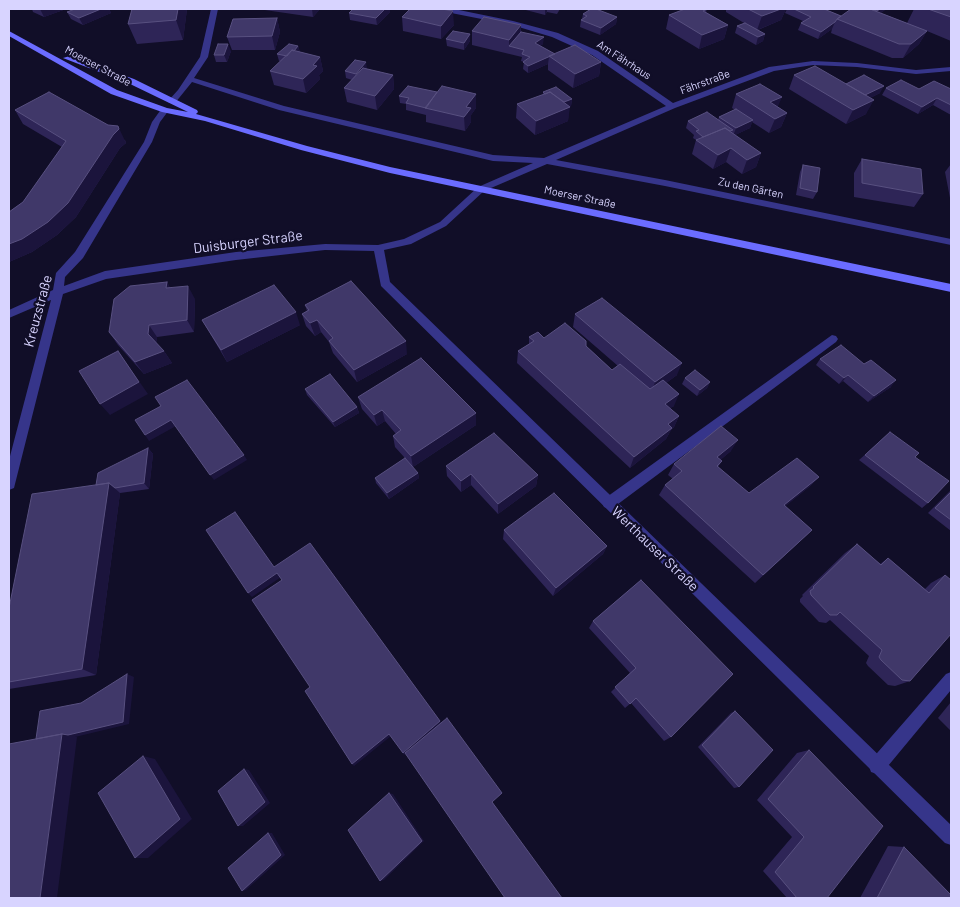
<!DOCTYPE html>
<meta charset="utf-8">
<style>
body{margin:0}
#map{position:relative;width:960px;height:907px;overflow:hidden;background:#110e28;font-family:Barlow,sans-serif}
canvas{display:block}
.frame{position:absolute;inset:0;border:10px solid #d8d4ff;pointer-events:none}
</style>
<div id="map">
<canvas width="960" height="907"></canvas>
<div class="frame"></div>
</div>
<script>
const ctx = document.querySelector('canvas').getContext('2d');
ctx.lineJoin = 'round';
function toPath(rows) {
  const path = new Path2D();
  for (const r of rows) {
    path.moveTo(r[0], r[1]);
    for (let i = 2; i < r.length; i += 2) path.lineTo(r[i], r[i + 1]);
  }
  return path;
}
function fill(path, color) {
  ctx.fillStyle = color;
  ctx.fill(path, 'evenodd');
}
function trace(path, color, width, dash) {
  ctx.strokeStyle = color;
  ctx.lineWidth = width;
  ctx.lineCap = dash ? 'butt' : 'round';
  ctx.setLineDash(dash || []);
  ctx.stroke(path);
}
function write(font, color, halo, rows, align = 'center') {
  ctx.font = font + ' Barlow,sans-serif';
  ctx.lineWidth = 4.5;
  ctx.setLineDash([]);
  ctx.textBaseline = 'middle';
  ctx.strokeStyle = halo;
  ctx.fillStyle = color;
  for (const [text, x, y, turn = 0] of rows) {
    ctx.save();
    ctx.translate(x, y);
    ctx.rotate((+turn || 0) * Math.PI / 180);
    ctx.textAlign = isNaN(turn) ? turn : align;
    if (halo) ctx.strokeText(text, 0, 0);
    ctx.fillText(text, 0, 0);
    ctx.restore();
  }
}
fill(toPath([
 [832,335,836,336,838,339,836,342,614,507,609,509,604,507,602,503,604,499,832,335],
 [951,672,951,690,883,772,877,774,871,772,869,766,871,760,946,674,951,672]
]), '#36358a');
fill(toPath([
 [211,9,218,9,208,57,194,78,284,106,493,155,544,158,666,106,592,55,552,37,512,25,441,11,441,9,454,9,513,21,558,33,598,51,673,103,769,67,813,61,857,63,916,70,951,67,951,71,916,74,857,67,813,65,774,71,675,108,556,160,665,180,951,239,951,245,665,186,547,164,484,191,446,226,411,244,384,250,390,282,951,825,951,845,945,843,381,286,374,251,325,250,236,260,106,279,63,294,15,484,14,488,9,490,9,460,51,300,9,318,9,310,53,290,56,273,75,252,144,142,152,122,162,108,169,110,160,122,152,142,83,258,65,277,64,286,105,271,236,252,325,244,378,245,404,239,440,222,478,187,533,163,493,161,279,110,192,82,175,103,169,103,168,101,178,90,200,57,211,9]
]), '#36358a');
fill(toPath([
 [9,31,117,90,167,108,188,112,128,83,63,58,70,56,134,79,197,110,198,112,196,114,307,146,390,167,951,284,951,292,390,173,301,150,205,121,162,112,111,94,9,36,9,31]
]), '#6b6cff');
fill(toPath([
 [32,9,66,9,44,17,33,12],
 [75,9,109,9,111,13,83,25,71,19,67,12],
 [132,9,187,9,183,40,137,44,128,24],
 [258,9,320,9,313,17],
 [353,9,390,9,390,12,377,25,350,20,349,13],
 [522,9,560,9,557,14,547,12,545,15],
 [707,9,706,12,728,25,724,39,699,49,666,29,669,15],
 [726,9,786,9,781,20,758,30,765,34,763,41,756,45,735,33,737,26,744,23,726,12],
 [787,9,824,9,841,16,886,9,881,13,907,23,914,9,951,9,951,41,927,31,919,44,903,58,892,58,831,33,832,29,818,39,798,30,801,23,803,21,785,13],
 [583,14,617,17,616,24,600,35,580,27,581,20,582,19],
 [402,17,454,25,441,39,403,31],
 [277,18,280,32,275,50,232,50,227,37],
 [521,25,521,32,543,44,540,46,555,54,601,62,599,76,573,88,548,70,548,64,528,73,523,69,524,62,521,61,522,57,472,45,472,31],
 [470,34,470,41,464,50,447,46,446,39],
 [298,46,300,52,320,57,323,71,319,75,320,79,306,93,274,85,270,71,281,61,279,61,277,54],
 [231,51,227,62,216,62,214,55],
 [367,69,393,75,394,89,377,110,347,102,344,88,352,80,346,78,345,71],
 [794,75,846,84,880,93,870,98,866,114,846,124,789,89],
 [886,88,951,89,951,115,933,105,918,114,882,95],
 [437,92,476,94,476,108,471,115,471,122,465,131,426,122,426,115,406,110,406,104,400,103,399,96],
 [543,92,572,99,571,106,569,107,568,121,535,135,516,118,517,104,543,95],
 [736,94,778,107,787,113,781,127,769,133,752,122,750,128,735,135,761,153,756,167,742,174,726,162,713,169,692,154,696,140,693,138,694,135,686,128,688,121,718,120,719,117,735,110,732,108],
 [15,110,125,140,126,143,120,148,76,217,57,235,32,252,9,262,9,212,23,202,62,147,23,124],
 [862,159,923,194,914,207,854,197,854,173],
 [951,164,951,198,950,198,945,172],
 [803,165,817,192,813,199,796,195,800,172],
 [167,282,170,288,195,299,194,332,157,337,156,343,164,351,172,363,144,374,118,345,109,332],
 [305,305,407,354,357,382,333,353,329,342,321,332,315,336,306,326,302,314,307,311],
 [575,314,677,375,666,383,674,406,670,408,679,416,674,427,671,430,666,439,630,468,517,363,518,351,529,344,529,337,544,338,586,346,612,370,618,366,573,327],
 [202,320,300,325,227,362],
 [820,359,891,387,868,402,843,381,839,384,816,365],
 [685,378,710,382,707,388,697,396,682,384],
 [305,389,357,407,359,413,335,427,307,395],
 [358,397,476,425,413,467,395,447,393,436,396,434,385,421,377,426,362,409],
 [890,432,915,457,928,503,922,508,859,460],
 [148,448,153,454,149,489,120,493,96,675,9,689,9,608,96,485],
 [731,451,720,460,722,461,718,467,749,493,819,477,809,487,785,506,812,530,755,583,659,495,665,485,673,479,668,475,674,464],
 [446,466,538,475,536,486,498,514,471,485,461,492,447,476],
 [418,473,419,478,389,499,376,483,375,478],
 [951,490,951,531,928,513],
 [504,530,607,546,603,554,553,596,503,539],
 [857,544,880,564,888,558,925,589,931,583,945,575,910,681,895,686,888,685,868,666,866,663,869,656,830,620,826,623,819,622,800,602,800,599,803,596,802,595,845,553],
 [641,580,671,737,664,741,631,703,625,708,611,692,630,673,589,628,593,621],
 [951,702,951,731,938,718],
 [735,711,739,787,734,788,698,747,731,713],
 [809,750,827,898,787,898,763,871,792,837,757,800,797,753],
 [888,846,904,847,951,898,860,898]
]), '#2e2557');
fill(toPath([
 [40,9,66,9,44,17],
 [101,9,109,9,111,13,83,25,79,18],
 [178,9,187,9,183,40,176,20],
 [312,9,320,9,313,17],
 [385,9,390,9,390,12,377,25,376,18],
 [545,9,547,9,547,12,545,15],
 [781,9,786,9,781,20,757,30,762,16],
 [880,9,886,9,867,24,870,16],
 [453,11,454,25,441,39,441,26],
 [617,17,616,24,600,35,601,28],
 [277,18,280,32,275,50,272,36],
 [835,22,832,29,818,39,821,32],
 [521,25,520,39,509,46,509,40],
 [728,25,724,39,699,49,702,35],
 [927,31,919,44,903,58,911,44],
 [470,34,470,41,464,50,464,43],
 [765,34,763,41,756,45,758,37],
 [544,37,543,44,535,50,535,43],
 [228,44,231,51,227,62,224,55],
 [298,46,300,53,288,56],
 [320,57,323,71,319,75,320,79,306,93,303,79,313,65],
 [549,57,548,64,528,73,528,66],
 [366,62,367,69,357,81,356,74],
 [601,62,599,76,573,88,575,74],
 [393,75,394,89,377,110,375,96],
 [884,86,880,93,854,106,857,99],
 [476,94,476,108,471,115,471,122,465,131,464,117,466,107],
 [782,97,776,111,770,102],
 [937,98,933,105,918,114,922,107],
 [572,99,571,106,558,111,559,104],
 [874,100,866,114,846,124,853,110],
 [570,107,568,121,535,135,536,121],
 [787,113,781,127,769,133,775,119],
 [753,120,750,128,733,136,736,128],
 [118,126,126,143,120,148,76,217,57,235,32,252,9,262,9,244],
 [731,148,726,162,713,169,718,155],
 [761,153,756,167,742,174,747,160],
 [167,282,174,295,166,288],
 [188,286,195,299,194,332,187,320],
 [296,312,300,325,227,362,221,350],
 [317,320,321,332,315,336,310,323],
 [149,325,157,337,156,346,148,334],
 [406,341,407,354,357,382,354,370],
 [118,351,148,394,110,415,100,404],
 [164,351,172,363,144,374,135,362],
 [682,363,677,375,651,394,655,382],
 [848,375,843,381,839,384,844,378],
 [896,380,891,387,868,402,874,396],
 [710,382,707,388,697,396,700,390],
 [679,394,674,406,660,416,665,404],
 [357,407,359,413,335,427,333,422],
 [382,410,385,421,377,426,374,415],
 [476,413,476,425,413,467,411,456],
 [679,416,674,427,671,430,666,439,630,468,634,457,668,424],
 [171,420,176,426,149,441,145,435],
 [738,440,731,451,711,468,717,457],
 [148,448,153,454,149,489,144,483],
 [244,455,247,460,214,480,210,475],
 [418,473,419,478,389,499,387,493],
 [471,474,471,485,461,492,461,481],
 [538,475,536,486,498,514,498,504],
 [819,477,809,487,775,515,784,505],
 [109,483,120,493,96,675,82,669],
 [607,546,603,554,553,596,556,588],
 [277,573,281,577,252,597,248,593],
 [127,674,134,677,129,724,75,737,77,737,57,898,40,898,62,734],
 [440,721,441,723,404,755,403,753],
 [389,734,391,736,354,766,352,764],
 [143,756,155,759,192,819,148,858,135,858],
 [244,769,249,770,270,803,243,826,238,826],
 [389,793,393,794,424,841,384,880,380,881],
 [268,833,272,833,285,855,246,890,242,891]
]), '#1b143c');
const building = toPath([
 [75,9,101,9,79,18,67,12,75,9],
 [132,9,178,9,176,20,128,24,132,9],
 [353,9,385,9,376,18,349,13,353,9],
 [410,9,442,9,453,11,441,26,402,17,410,9],
 [591,9,596,9,617,17,601,28,581,20,587,16,583,14,591,9],
 [685,9,707,9,703,11,728,25,702,35,669,15,685,9],
 [748,9,781,9,762,16,748,9],
 [794,9,824,9,841,16,837,19,835,22,821,32,801,23,811,17,794,9],
 [851,9,870,9,927,31,911,44,899,44,837,19,851,9],
 [870,9,880,9,877,11,870,9],
 [928,9,951,9,951,17,928,9],
 [484,17,521,25,509,40,472,31,484,17],
 [277,18,272,36,227,37,233,19,277,18],
 [745,23,765,34,758,37,737,26,745,23],
 [453,31,470,34,464,43,446,39,453,31],
 [521,32,544,37,535,43,555,54,528,66,523,62,530,57,522,54,524,50,509,46,521,32],
 [218,44,228,44,224,55,214,55,218,44],
 [289,44,298,46,294,51,292,50,287,56,277,54,289,44],
 [575,45,601,62,575,74,549,56,575,45],
 [292,50,320,57,313,65,317,66,303,79,270,71,292,50],
 [355,60,366,62,356,74,345,71,355,60],
 [815,66,874,100,853,110,794,75,815,66],
 [363,68,393,75,375,96,344,88,363,68],
 [864,75,884,86,865,95,846,84,864,75],
 [901,80,919,89,934,81,951,89,951,105,937,98,922,107,886,88,901,80],
 [760,84,782,97,770,102,787,113,775,119,736,94,760,84],
 [408,86,437,92,426,108,406,103,409,98,399,96,408,86],
 [442,86,476,94,466,107,471,108,464,117,425,108,442,86],
 [556,87,572,99,564,102,550,92,545,94,543,92,556,87],
 [49,92,108,125,118,126,119,129,113,135,68,203,48,222,22,239,9,244,9,212,23,202,66,141,15,110,49,92],
 [550,92,570,107,536,121,517,104,550,92],
 [736,109,753,120,736,128,719,117,736,109],
 [707,112,733,130,730,131,725,128,703,137,696,131,699,130,688,121,707,112],
 [725,128,761,153,747,160,731,148,718,155,696,140,725,128],
 [862,159,921,169,923,194,862,183,862,159],
 [803,165,820,168,817,192,800,188,803,165],
 [351,281,406,341,354,370,329,341,333,338,317,320,310,323,302,314,309,310,305,305,351,281],
 [167,282,166,288,188,286,187,320,149,325,148,334,164,351,135,362,109,332,114,299,130,286,167,282],
 [274,285,296,312,221,350,202,320,274,285],
 [602,298,682,363,655,382,575,314,602,298],
 [565,323,586,341,586,346,612,370,620,364,650,389,663,380,679,394,665,404,679,416,668,424,672,428,634,457,518,351,534,341,529,337,538,332,544,338,565,323],
 [841,345,864,364,871,360,896,380,874,396,848,375,844,378,820,359,841,345],
 [118,351,139,382,100,404,79,371,118,351],
 [421,358,476,413,411,456,393,436,401,430,382,410,374,415,358,397,421,358],
 [695,370,710,382,700,390,685,378,695,370],
 [330,374,357,407,333,422,305,389,330,374],
 [187,380,244,455,210,475,171,420,145,435,135,420,161,406,155,397,187,380],
 [721,426,738,440,717,457,722,461,717,466,749,493,797,458,819,477,784,505,812,530,763,575,665,485,682,471,674,464,721,426],
 [890,432,919,453,915,457,949,481,928,503,865,455,890,432],
 [494,433,538,475,498,504,471,474,461,481,446,466,494,433],
 [148,448,144,483,115,488,109,483,96,485,98,473,148,448],
 [405,458,418,473,387,493,375,478,405,458],
 [109,483,82,669,9,682,9,608,32,494,109,483],
 [951,492,951,520,935,508,951,492],
 [554,493,607,546,556,588,504,530,554,493],
 [235,512,274,567,310,543,440,721,403,753,389,734,352,764,305,691,310,687,252,600,282,580,277,573,248,593,206,530,235,512],
 [857,544,881,565,888,558,929,593,945,575,951,580,951,634,910,681,902,680,881,660,879,657,882,650,840,612,837,615,830,615,811,595,810,591,814,588,813,587,857,544],
 [641,580,733,674,671,737,636,698,630,704,615,687,636,668,593,621,641,580],
 [127,674,123,722,68,735,62,734,36,739,40,711,81,703,127,674],
 [735,711,773,750,739,787,702,745,735,711],
 [447,718,502,793,492,802,562,898,505,898,405,753,447,718],
 [62,734,40,898,9,898,9,744,62,734],
 [809,750,883,826,827,898,797,898,775,872,804,837,768,799,809,750],
 [143,756,180,819,135,858,98,793,143,756],
 [244,769,265,802,238,826,218,791,244,769],
 [389,793,422,841,380,881,348,830,389,793],
 [268,833,281,855,242,891,228,868,268,833],
 [904,847,951,895,951,898,877,898,904,847]
]);
fill(building, '#403869');
trace(building, '#585080', 1);
write('11px', '#d8d4ff', '#110e28', [
 ["Am Fährhaus",624,60,33],
 ["Moerser Straße",98,66,28],
 ["Fährstraße",705,82,-20],
 ["Zu den Gärten",751,188,12],
 ["Moerser Straße",580,197,12]
]);
write('14px', '#d8d4ff', '#110e28', [
 ["Duisburger Straße",248,242,-7],
 ["Kreuzstraße",38,311,-75],
 ["Werthauser Straße",655,549,44]
]);
</script>
